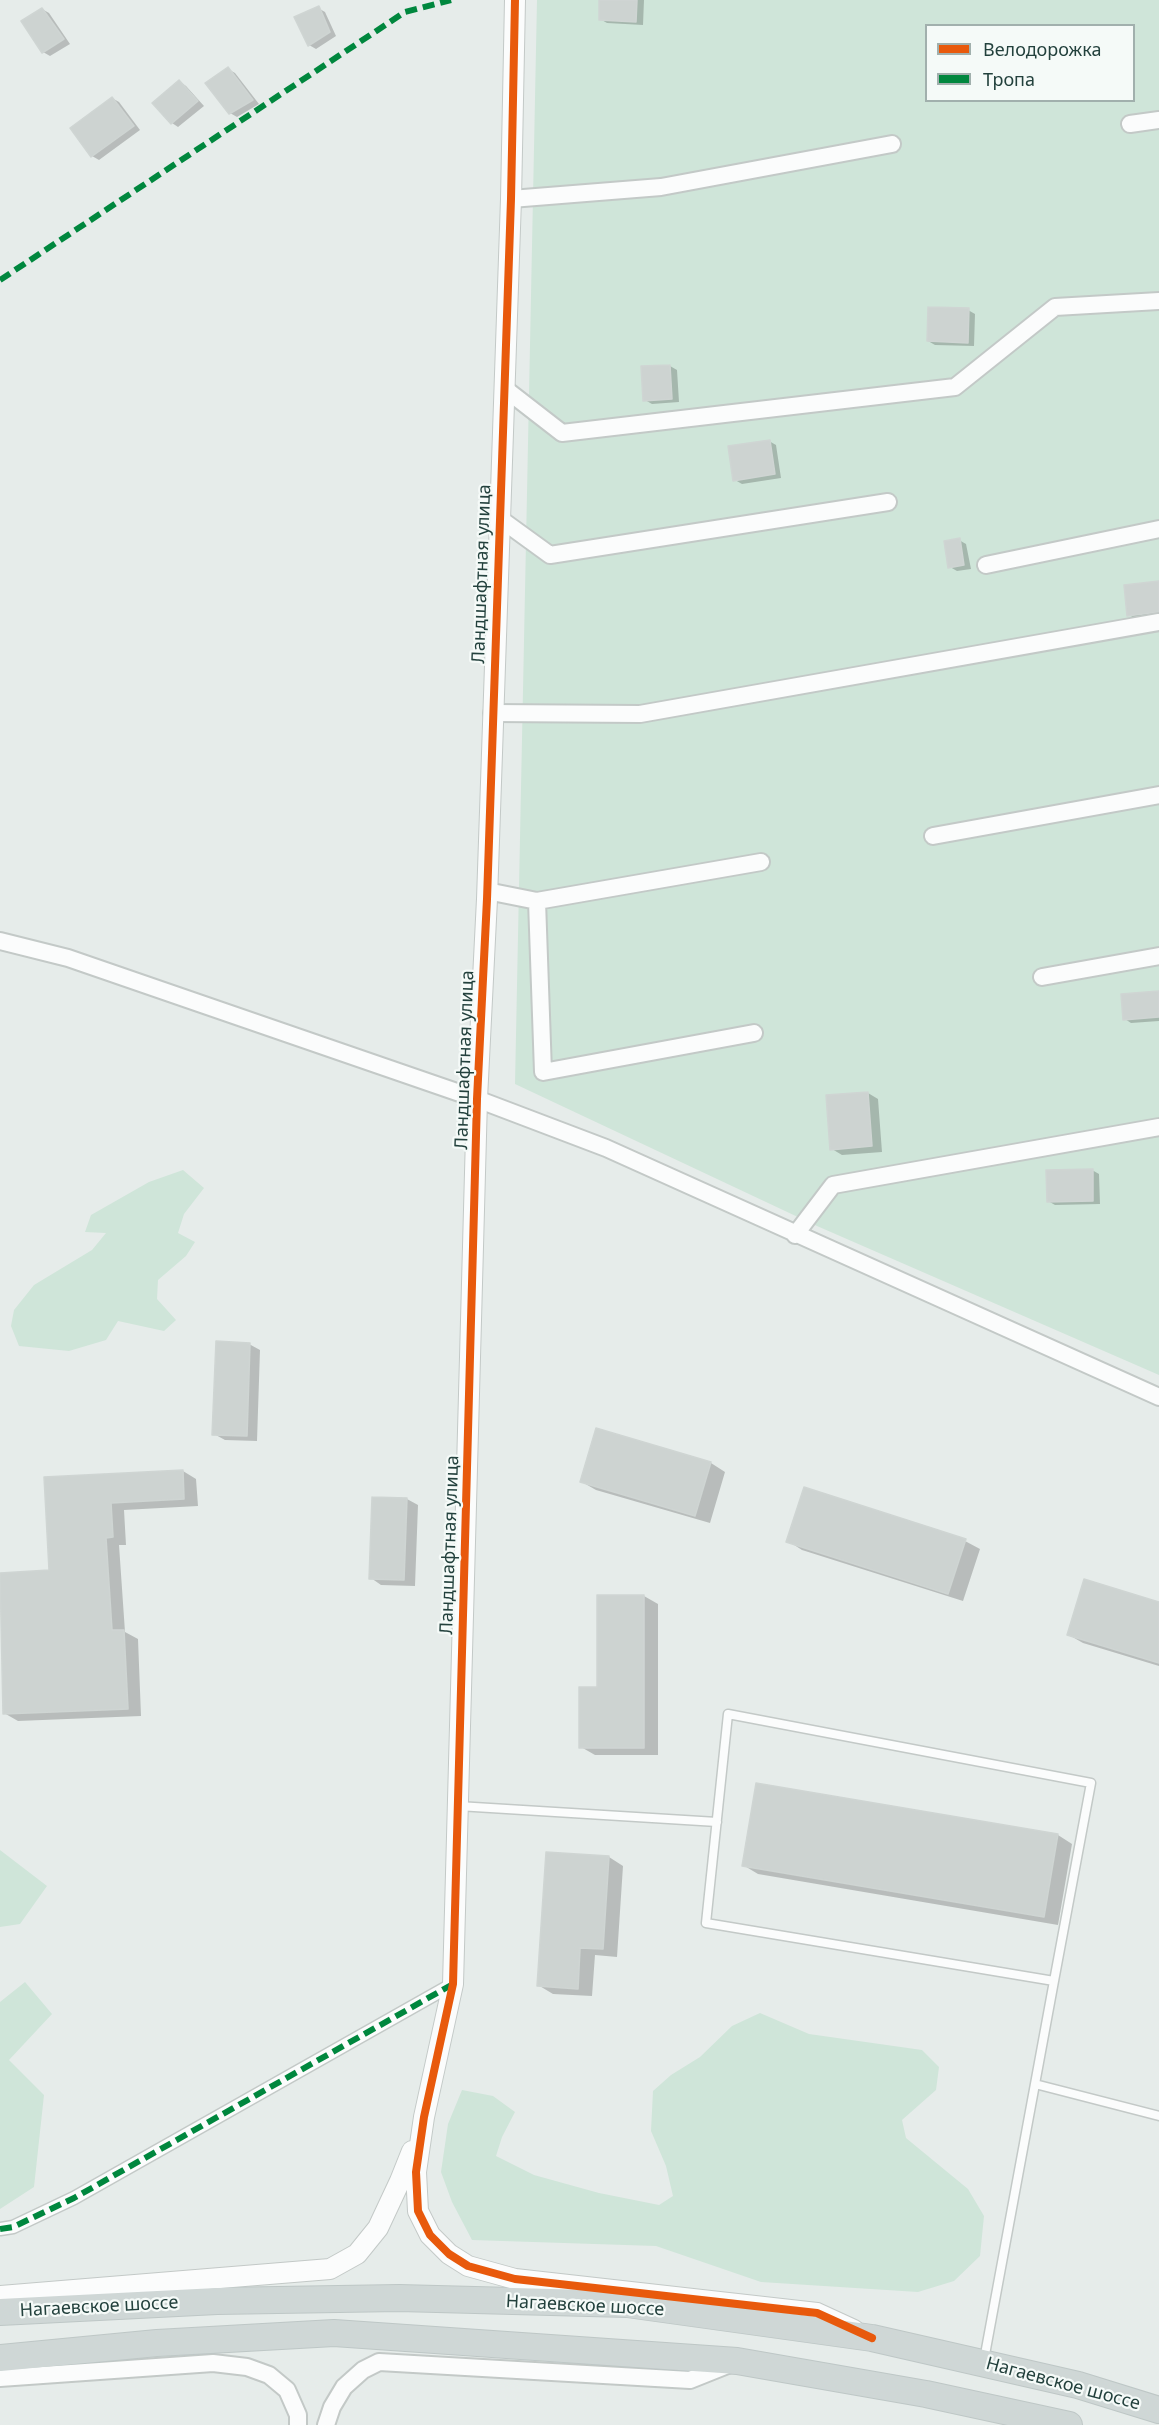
<!DOCTYPE html>
<meta charset="utf-8">
<style>
body{margin:0}
#map{position:relative;width:1159px;height:2425px;overflow:hidden;background:#e6ecea;font-family:"Noto Sans",sans-serif}
canvas{display:block}
.legend{position:absolute;left:925px;top:24px;width:210px;height:78px;box-sizing:border-box;background:#f5faf8;border:2px solid #a1b0ad;margin:0;padding:8px 10px;list-style:none;font-size:18px;color:#23413d}
.legend li{display:flex;align-items:center;gap:12px;height:30px}
.legend b{width:30px;border:2px solid #a1b0ad}
</style>
<div id="map">
<canvas width="1159" height="2425"></canvas>
<ul class="legend">
<li><b style="height:8px;background:#e8590c"></b>Велодорожка</li>
<li><b style="height:8px;background:#00873e"></b>Тропа</li>
</ul>
</div>
<script>
const ctx = document.querySelector('canvas').getContext('2d');
ctx.lineJoin = 'round';
function fill(path, color) {
  ctx.fillStyle = color;
  ctx.fill(path, 'evenodd');
}
function toPath(rows) {
  const path = new Path2D();
  for (const r of rows) {
    path.moveTo(r[0], r[1]);
    for (let i = 2; i < r.length; i += 2) path.lineTo(r[i], r[i + 1]);
  }
  return path;
}
function trace(path, color, width, dash) {
  ctx.strokeStyle = color;
  ctx.lineWidth = width;
  ctx.lineCap = dash ? 'butt' : 'round';
  ctx.setLineDash(dash || []);
  ctx.stroke(path);
}
function write(font, color, halo, rows, align = 'center') {
  ctx.font = font + ' "Noto Sans",sans-serif';
  ctx.lineWidth = 4.5;
  ctx.setLineDash([]);
  ctx.textBaseline = 'middle';
  ctx.strokeStyle = halo;
  ctx.fillStyle = color;
  for (const [text, x, y, turn = 0] of rows) {
    ctx.save();
    ctx.translate(x, y);
    ctx.rotate((+turn || 0) * Math.PI / 180);
    ctx.textAlign = isNaN(turn) ? turn : align;
    if (halo) ctx.strokeText(text, 0, 0);
    ctx.fillText(text, 0, 0);
    ctx.restore();
  }
}
fill(toPath([
 [537,0,1159,0,1159,1375,817,1226,515,1084],
 [926,26,1134,26,1134,100,926,100],
 [183,1170,204,1188,184,1214,178,1233,195,1242,186,1256,158,1280,157,1299,176,1320,164,1331,118,1321,106,1340,69,1351,19,1346,11,1326,14,1310,34,1285,92,1250,106,1233,85,1232,91,1215,149,1182],
 [0,1850,47,1886,20,1924,0,1927],
 [25,1982,52,2014,9,2060,44,2095,34,2187,0,2209,0,2002],
 [760,2013,809,2034,922,2050,939,2067,936,2090,902,2120,906,2138,968,2189,984,2216,980,2256,954,2281,918,2292,761,2282,656,2246,472,2240,452,2202,441,2172,448,2124,462,2090,493,2096,515,2112,502,2137,496,2156,534,2175,599,2193,659,2205,673,2196,666,2166,651,2131,653,2091,671,2075,700,2057,732,2026]
]), '#cfe5d9');
fill(toPath([
 [601,0,644,0,643,25,607,23,600,19],
 [318,8,325,12,336,36,316,49,309,45],
 [42,9,49,13,70,44,50,56,43,52],
 [228,69,235,73,259,104,237,117,230,113],
 [180,82,186,86,204,106,178,127,172,123],
 [112,98,119,102,140,130,99,160,92,156],
 [968,310,975,314,974,346,935,345,928,341],
 [670,366,677,370,679,402,652,404,645,400],
 [769,441,776,445,781,478,742,484,735,480],
 [959,540,966,544,971,569,957,571,950,567],
 [1159,583,1159,616,1136,619,1129,615],
 [1159,993,1159,1021,1131,1023,1125,1019],
 [868,1093,878,1099,882,1152,842,1155,832,1149],
 [1092,1170,1099,1174,1100,1204,1055,1205,1048,1201],
 [249,1344,260,1350,257,1441,225,1440,214,1434],
 [711,1463,725,1472,710,1523,596,1490,582,1482],
 [183,1471,196,1479,198,1506,124,1510,126,1545,119,1545,125,1632,138,1639,141,1716,18,1721,4,1713,0,1575,51,1571,46,1478],
 [407,1499,418,1505,415,1586,381,1585,371,1578],
 [788,1541,965,1541,980,1549,963,1601,802,1550],
 [644,1596,658,1604,658,1755,595,1755,581,1747,598,1689],
 [1159,1603,1159,1666,1083,1643,1069,1635],
 [757,1784,1058,1835,1072,1844,1058,1925,758,1874,743,1865],
 [547,1853,609,1857,623,1866,617,1957,595,1955,592,1996,553,1994,538,1985]
]), '#0003');
const building = toPath([
 [599,0,637,0,636,22,599,20,599,0],
 [319,6,330,32,308,46,294,17,319,6],
 [42,8,64,39,42,53,21,21,42,8],
 [228,67,253,100,229,114,205,83,228,67],
 [179,80,198,101,171,124,152,103,179,80],
 [112,97,134,126,91,157,70,128,112,97],
 [928,307,969,308,968,343,927,341,928,307],
 [670,365,672,399,643,401,641,366,670,365],
 [770,440,775,474,733,481,728,446,770,440],
 [960,538,964,565,948,568,944,541,960,538],
 [1159,581,1159,612,1127,616,1124,585,1159,581],
 [1159,991,1159,1017,1123,1020,1121,994,1159,991],
 [868,1092,872,1146,830,1150,826,1095,868,1092],
 [1093,1169,1093,1201,1047,1202,1046,1170,1093,1169],
 [216,1341,250,1343,247,1436,212,1435,216,1341],
 [596,1428,711,1462,695,1516,580,1482,596,1428],
 [183,1470,184,1499,111,1503,113,1537,106,1538,112,1630,124,1630,128,1709,3,1714,0,1573,49,1570,44,1477,183,1470],
 [804,1487,966,1539,948,1594,786,1542,804,1487],
 [372,1497,407,1498,404,1580,369,1579,372,1497],
 [1084,1579,1159,1602,1159,1663,1067,1635,1084,1579],
 [597,1595,644,1595,644,1748,579,1748,579,1687,597,1687,597,1595],
 [756,1783,1058,1834,1044,1917,742,1866,756,1783],
 [546,1852,609,1856,603,1949,580,1948,578,1989,537,1986,546,1852]
]);
fill(building, '#cdd3d1');
trace(building, '#cfd5d3', 1.5);
const service = toPath([
 [458,1806,717,1822],
 [1035,2084,1159,2116],
 [984,2360,998,2284,1035,2084,1054,1981,1091,1783,728,1714,706,1923,1054,1981]
]);
const pedestrian = toPath([
 [0,2229,13,2227,74,2198,453,1984]
]);
const minor = toPath([
 [1130,124,1159,120],
 [511,199,661,187,892,144],
 [504,388,562,433,955,387,1055,307,1159,301],
 [499,518,550,555,888,502],
 [986,565,1159,529],
 [492,713,640,714,1159,622],
 [933,836,1159,795],
 [487,891,537,901,761,862],
 [537,901,543,1072,754,1033],
 [0,941,68,958,477,1099,606,1148,1159,1397],
 [1042,977,1159,956],
 [795,1235,833,1185,1159,1127],
 [0,2378,213,2363,247,2367,269,2375,287,2390,298,2415,298,2425],
 [326,2425,332,2407,344,2387,363,2370,379,2362,690,2380,730,2364]
]);
const tertiary = toPath([
 [515,0,511,199,487,899,477,1099,453,1984,424,2117,416,2172,418,2211,430,2235,449,2254,468,2266,515,2279,817,2313,854,2330],
 [0,2296,330,2269,357,2254,378,2228,400,2181,412,2151]
]);
const primary = toPath([
 [0,2312,217,2301,399,2298,627,2304,872,2338,1078,2385,1159,2410],
 [0,2358,157,2343,334,2333,737,2361,926,2394,1069,2425]
]);
trace(service, '#c3c9c7', 11);
trace(pedestrian, '#c3c9c7', 15);
trace(minor, '#c3c9c7', 20);
trace(tertiary, '#c3c9c7', 22);
trace(primary, '#bec7c6', 28);
trace(service, '#fbfcfc', 8);
trace(pedestrian, '#fbfcfc', 12);
trace(minor, '#fbfcfc', 16);
trace(tertiary, '#fbfcfc', 20);
trace(primary, '#cfd7d6', 26);
trace(toPath([
 [0,280,405,12,451,0],
 [0,2229,13,2227,74,2198,453,1984]
]), '#00873e', 6, [12, 6]);
trace(toPath([
 [515,0,511,199,487,899,477,1099,453,1984,424,2117,416,2172,418,2211,430,2235,449,2254,468,2266,515,2279,817,2313,872,2338]
]), '#e8590c', 8);
write('18px', '#23413d', '#f5faf8', [
 ["Ландшафтная улица",482,574,-88],
 ["Ландшафтная улица",465,1060,-88],
 ["Ландшафтная улица",450,1545,-88],
 ["Нагаевское шоссе",585,2306,3],
 ["Нагаевское шоссе",99,2307,-3],
 ["Нагаевское шоссе",1063,2384,15]
]);
</script>
